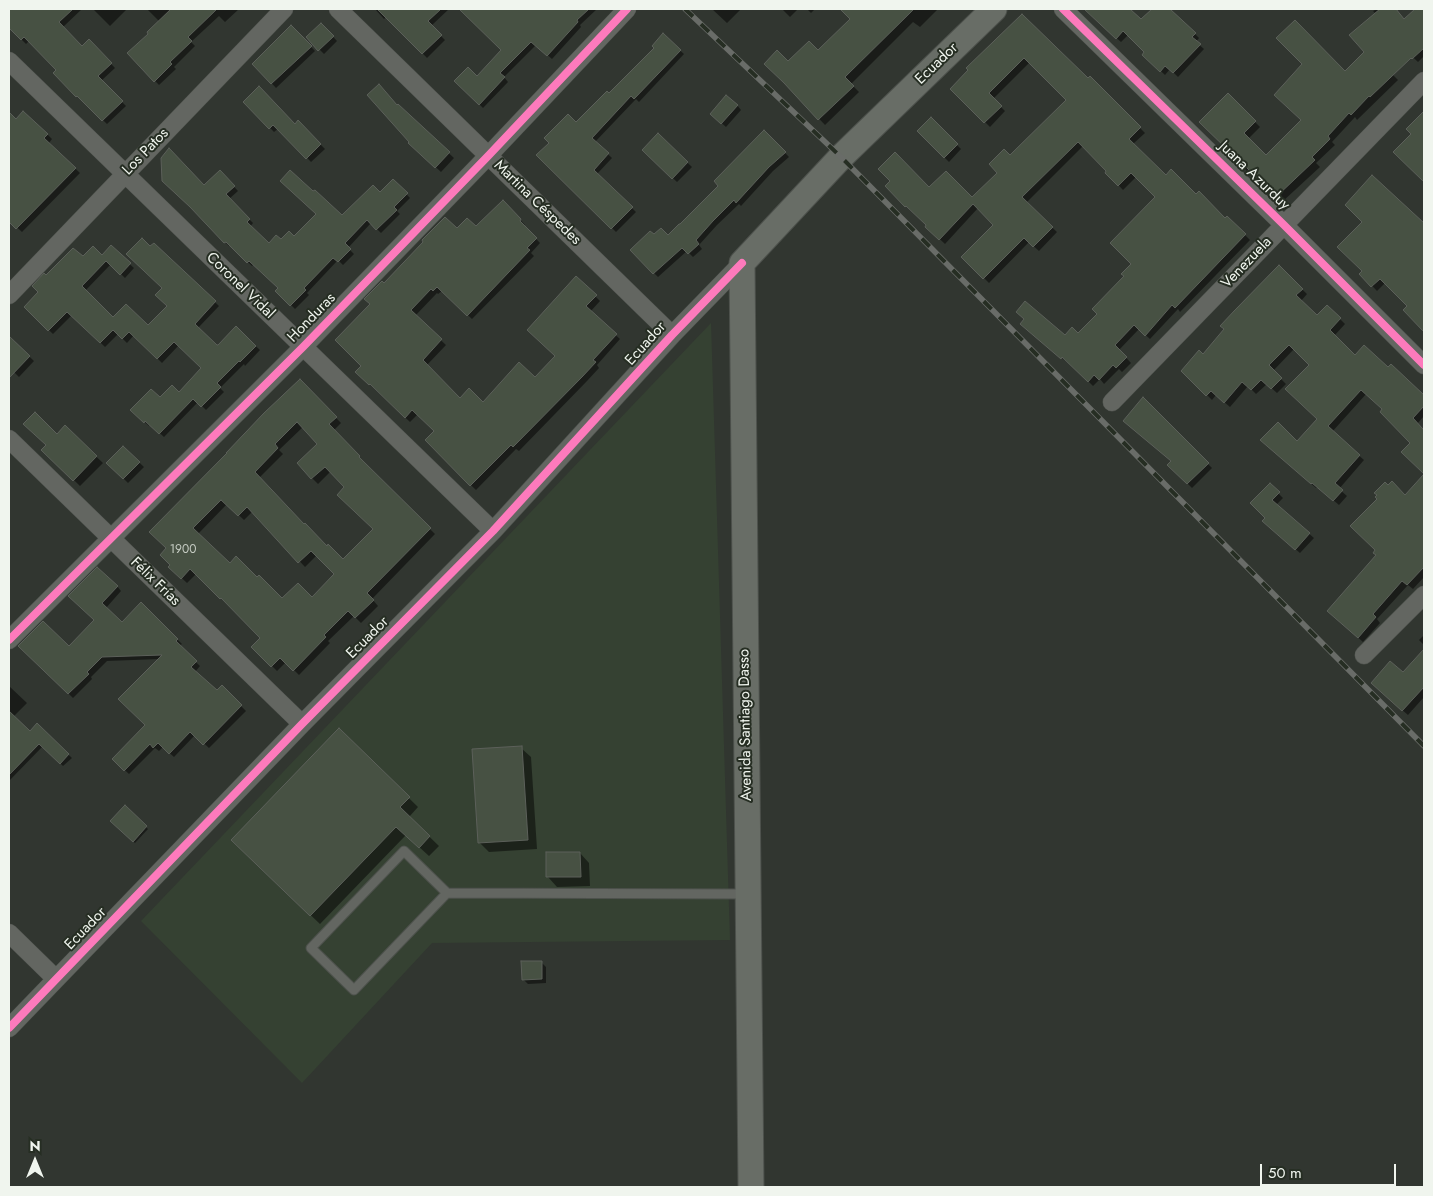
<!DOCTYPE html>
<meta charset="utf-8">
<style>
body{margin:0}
#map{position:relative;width:1433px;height:1196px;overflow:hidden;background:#313630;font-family:Jost,sans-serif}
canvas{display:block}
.frame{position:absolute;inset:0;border:10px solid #f0f5ee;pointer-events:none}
.north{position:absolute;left:10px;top:1136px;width:50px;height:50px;-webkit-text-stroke:4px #262e23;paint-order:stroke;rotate:0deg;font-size:14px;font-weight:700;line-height:20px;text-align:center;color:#f0f5ee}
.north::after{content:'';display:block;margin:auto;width:18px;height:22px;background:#f0f5ee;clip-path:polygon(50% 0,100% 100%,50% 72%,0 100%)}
.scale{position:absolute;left:1260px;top:1164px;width:136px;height:22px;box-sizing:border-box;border:2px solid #f0f5ee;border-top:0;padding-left:6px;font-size:15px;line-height:18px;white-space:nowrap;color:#f0f5ee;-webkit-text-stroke:4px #262e23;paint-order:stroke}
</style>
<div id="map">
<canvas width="1433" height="1196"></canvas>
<div class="frame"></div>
<div class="north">N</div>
<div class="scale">50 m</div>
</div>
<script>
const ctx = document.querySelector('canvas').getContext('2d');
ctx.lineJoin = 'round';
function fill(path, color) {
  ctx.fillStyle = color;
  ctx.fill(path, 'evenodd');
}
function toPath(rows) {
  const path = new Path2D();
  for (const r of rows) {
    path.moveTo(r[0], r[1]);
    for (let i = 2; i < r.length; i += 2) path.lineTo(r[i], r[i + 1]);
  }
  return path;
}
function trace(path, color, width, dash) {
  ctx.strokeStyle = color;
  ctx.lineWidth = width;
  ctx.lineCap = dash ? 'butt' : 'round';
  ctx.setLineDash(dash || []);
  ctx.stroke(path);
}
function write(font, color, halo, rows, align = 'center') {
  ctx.font = font + ' Jost,sans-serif';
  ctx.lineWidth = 4;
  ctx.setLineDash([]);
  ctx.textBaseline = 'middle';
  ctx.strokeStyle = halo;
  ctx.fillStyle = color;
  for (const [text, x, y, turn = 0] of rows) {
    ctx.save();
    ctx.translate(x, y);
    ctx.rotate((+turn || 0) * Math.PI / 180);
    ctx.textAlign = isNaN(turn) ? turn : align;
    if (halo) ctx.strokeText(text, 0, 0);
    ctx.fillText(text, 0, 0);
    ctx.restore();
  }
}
fill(toPath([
 [711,323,730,940,432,943,302,1083,141,921]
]), '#354132');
fill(toPath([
 [9,9,37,9,40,12,43,9,82,9,63,27,82,47,89,41,115,68,101,81,126,106,107,124,55,73,58,70,29,41,26,44,9,27],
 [93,9,127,9,110,26],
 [147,9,239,9,225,22,219,16,191,42,195,46,174,67,176,69,159,85,129,54,150,34,160,22],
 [375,9,449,9,431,26,445,40,427,58,387,16,384,19],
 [461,9,528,9,539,19,549,9,597,9,580,25,581,27,552,59,536,45,504,77,508,82,483,108,456,81,477,78,503,50],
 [712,9,741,9,727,23],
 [782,9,798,9,790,17],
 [807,9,815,9,811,13],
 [854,9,938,9,920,27,913,22,851,84,859,92,825,125,787,85,788,63,818,52,852,19,848,15],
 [1084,9,1128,9,1141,21,1153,9,1162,9,1174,22,1195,34,1199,38,1196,42,1204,49,1178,77,1170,69,1165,75,1144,55,1146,52,1128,35,1121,42],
 [1377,9,1395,9,1404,20,1417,9,1424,9,1424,56,1418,62,1386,32,1368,50,1398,80,1357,120,1355,117,1332,142,1335,145,1316,163,1320,167,1282,202,1249,168,1247,171,1230,154,1232,152,1228,95,1260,127,1248,139,1266,157,1303,121,1345,72,1366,52,1376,14,1373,11],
 [1022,16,1088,80,1090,78,1145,133,1133,144,1166,177,1196,196,1225,219,1227,217,1250,240,1180,312,1178,309,1150,339,1139,329,1119,350,1131,363,1122,372,1119,369,1104,384,1100,379,1093,386,1068,361,1067,362,1027,329,1065,336,1078,335,1099,314,1126,277,1133,264,1157,197,1136,177,1123,190,1107,173,1108,172,1083,146,1026,203,1057,232,1039,251,1029,242,989,283,963,257,995,225,978,208,945,244,927,227,928,225,912,210,911,211,887,186,929,189,972,199,999,173,1010,157,1068,100,1030,62,993,99,1005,111,990,127,952,89],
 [321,24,337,41,324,54,307,37],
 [291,26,315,51,276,88,254,64],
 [663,35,684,54,639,102,636,99,595,142,612,158,597,174,636,212,616,232,599,215,576,124,609,95,656,48],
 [245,102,295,125,298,122,325,149,311,162,279,128,274,132],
 [737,105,741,110,726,127,716,118],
 [398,106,454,158,441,172,410,143],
 [1424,113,1424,180,1395,152,1413,134,1408,129],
 [9,114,16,121,47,134,52,139,49,143,80,173,22,232,9,220,9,182,11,179,9,177],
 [931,119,961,149,949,162,918,131],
 [764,131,789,157,773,171,741,206,739,204,717,225,699,245,702,249,693,257,687,251,658,277,631,250,654,236,668,237,720,186],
 [658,135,692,167,677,182,643,150],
 [220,172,238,191,229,199,253,223,250,227,269,245,294,238,342,217,380,193,393,180,410,198,397,211,400,214,381,233,371,223,348,248,354,254,343,265,338,260,307,293,309,295,295,309,277,291,280,288,254,264,252,266,230,245,229,246,193,209,204,186],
 [1373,177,1424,225,1424,330,1405,310,1409,306,1385,283,1377,291,1361,274,1363,271,1364,222],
 [503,202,525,225,524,226,540,243,531,253,534,256,472,319,442,291,438,294,437,293,415,316,446,345,427,365,460,399,483,403,535,378,557,356,576,277,600,301,590,312,620,339,597,365,599,368,587,381,519,451,516,449,476,490,448,463,435,431,418,414,410,422,357,372,363,366,372,304,384,284,457,230,476,228],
 [154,244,219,306,198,328,216,346,219,346,236,328,260,350,245,366,244,364,220,388,224,392,206,410,198,402,164,437,150,424,149,426,132,410,160,399,179,393,203,368,179,345,162,363,134,335,127,343,118,334,105,347,72,315,53,334,25,307,40,292,46,277,83,258,102,257,111,247,134,268,125,278,111,264,85,291,114,319,148,327,168,306,150,248],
 [1279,267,1307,294,1301,301,1317,317,1327,306,1345,324,1334,336,1355,357,1388,369,1391,365,1424,397,1424,416,1417,424,1424,431,1424,472,1403,452,1412,443,1384,410,1367,393,1332,432,1364,460,1339,489,1347,496,1339,505,1318,487,1316,488,1267,444,1297,443,1318,419,1310,365,1294,349,1273,371,1286,384,1277,393,1267,384,1256,394,1248,386,1230,407,1216,395,1212,400,1183,371,1204,356],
 [9,337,34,361,19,377,9,367],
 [300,381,341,423,334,430,364,462,363,463,435,534,372,599,378,606,361,623,354,616,328,641,330,643,299,675,286,662,277,671,253,647,262,638,227,602,196,574,187,583,170,567,172,565,161,555],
 [303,427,319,444,298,464,318,484,331,471,346,487,374,529,343,561,304,526,259,478,283,454,279,450],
 [227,504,244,520,253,511,305,567,317,555,336,574,312,599,282,600,230,564,198,534],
 [1143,399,1212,468,1192,488,1169,465,1172,462],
 [65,427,103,463,80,486,43,450],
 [123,447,144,467,128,483,108,463],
 [1424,475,1424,577,1413,589,1408,585,1377,619,1380,623,1363,642,1334,616,1377,555,1405,497],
 [1270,485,1283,498,1276,505,1314,538,1300,553,1268,526],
 [117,586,121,591,106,608,122,623,141,604,182,644,179,646,200,666,195,672,217,692,222,687,246,711,209,748,195,735,174,757,163,747,159,751,155,748,129,774,113,759,147,725,160,659,107,661,91,677,92,679,73,698,20,646,69,648,96,620,74,601],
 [1424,635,1424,645,1419,640],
 [1424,651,1424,697,1408,715,1377,688,1403,674],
 [9,686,27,703,13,717,30,733,37,725,72,758,63,766,43,746,9,781],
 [339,730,418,807,409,817,439,846,429,856,406,835,320,924,232,840],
 [521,748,531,757,537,849,489,852,479,842],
 [125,807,148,829,135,843,112,821],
 [580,853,589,863,590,886,557,887,548,877],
 [541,962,546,967,546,983,528,984,523,979]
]), '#0007');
const building = toPath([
 [9,9,73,9,59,22,82,46,89,39,112,63,98,76,123,101,102,121,77,96,76,97,53,73,56,70,24,37,21,40,9,28,9,9],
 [171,9,217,9,188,37,192,41,170,62,172,64,154,82,127,53,148,34,147,32,171,9],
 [377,9,441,9,428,21,442,35,422,54,377,9],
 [459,9,589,9,577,20,578,22,547,56,531,42,500,73,505,77,479,105,454,81,468,67,477,76,501,50,459,9],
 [840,9,914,9,845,77,854,86,818,120,784,83,764,64,777,50,788,61,809,41,818,50,850,19,840,9],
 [1084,9,1130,9,1141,19,1152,9,1170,9,1196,33,1192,37,1201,44,1173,73,1165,66,1160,72,1142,55,1144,52,1123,31,1116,39,1084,9],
 [1380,9,1396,9,1404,19,1415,9,1424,9,1424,48,1412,59,1411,58,1370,97,1369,96,1351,115,1349,113,1328,136,1330,139,1312,157,1315,160,1276,197,1243,164,1241,167,1228,154,1230,152,1199,122,1228,93,1256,121,1244,133,1266,155,1301,120,1274,95,1302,64,1276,38,1295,20,1345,71,1364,52,1349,35,1380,9],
 [1022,14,1088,78,1090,76,1141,127,1129,139,1166,175,1171,169,1196,194,1199,191,1225,218,1227,216,1246,234,1175,308,1172,305,1145,336,1134,325,1115,345,1127,357,1116,368,1113,365,1099,380,1094,375,1088,382,1062,357,1061,359,1020,324,1024,319,1016,312,1025,301,1065,335,1072,327,1078,333,1097,314,1092,309,1124,276,1121,274,1131,264,1110,243,1155,197,1131,173,1118,186,1105,173,1106,171,1078,142,1022,197,1053,227,1033,247,1024,238,983,279,961,257,993,225,973,204,939,240,925,227,926,225,906,206,905,207,885,186,890,181,878,169,895,152,929,187,946,171,972,197,997,173,989,164,1004,149,1010,155,1066,100,1024,58,989,93,1002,106,984,123,950,89,968,70,966,68,1022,14],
 [321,23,334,36,318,51,306,37,321,23],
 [291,25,312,46,271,84,252,64,291,25],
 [663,33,681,50,634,99,631,96,592,138,609,153,594,170,633,207,611,229,536,155,549,143,544,138,568,114,576,122,607,91,609,93,654,48,652,46,663,33],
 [379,84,397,105,398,104,450,152,435,168,408,143,409,142,367,95,379,84],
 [259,86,295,124,298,120,321,144,306,159,273,125,269,129,243,102,259,86],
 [726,95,738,105,721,124,710,114,726,95],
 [23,111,48,134,44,138,76,168,16,229,9,222,9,112,16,119,23,111],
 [1424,111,1424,182,1393,152,1411,134,1406,129,1424,111],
 [931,117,958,144,944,158,917,131,931,117],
 [764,130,786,152,769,167,736,203,734,200,713,221,696,240,699,244,688,254,682,248,653,274,630,250,650,231,654,234,661,228,668,235,679,224,680,224,718,186,714,181,764,130],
 [658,133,688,162,672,179,642,150,658,133],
 [169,148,204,185,220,170,235,186,226,194,250,219,247,222,269,243,276,235,281,239,289,231,294,236,316,214,280,181,290,170,313,191,315,190,342,215,373,185,380,192,393,179,408,193,394,207,397,210,376,230,367,220,345,243,351,249,338,262,333,258,304,288,306,290,290,306,275,291,278,288,249,261,247,263,226,242,224,243,190,207,162,181,161,158,169,148],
 [1372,175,1424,223,1424,332,1403,310,1407,306,1380,279,1371,287,1359,274,1362,271,1337,247,1362,222,1345,205,1372,175],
 [503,200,521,219,520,221,537,238,527,248,530,250,467,316,437,287,433,291,431,289,411,310,442,339,423,360,460,398,469,388,483,402,519,362,535,377,555,356,527,330,576,276,597,295,586,306,617,334,593,360,596,362,582,377,513,447,511,445,470,486,425,440,434,431,412,410,405,418,370,384,369,385,355,372,361,366,335,340,370,304,364,299,382,281,384,283,423,242,422,240,445,217,457,228,467,218,476,226,503,200],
 [142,238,150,246,154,243,216,301,195,324,217,345,218,345,236,326,256,346,240,362,239,361,217,383,221,387,201,407,193,399,159,434,145,421,144,423,130,410,151,389,160,397,172,385,179,392,201,368,174,342,157,359,129,332,122,339,113,330,100,343,67,312,48,331,24,307,38,292,32,286,44,273,46,275,73,248,83,256,93,246,102,255,111,245,131,263,120,275,106,261,82,286,113,317,126,304,148,325,167,306,155,295,162,288,126,254,142,238],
 [1279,265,1303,289,1296,295,1317,315,1327,305,1341,318,1330,330,1355,355,1364,345,1388,367,1391,364,1424,395,1424,406,1413,418,1423,429,1424,428,1424,567,1407,585,1402,581,1373,614,1376,617,1358,638,1327,611,1376,555,1373,553,1375,550,1350,526,1377,499,1375,497,1377,495,1374,493,1385,482,1388,485,1392,481,1405,495,1424,474,1401,452,1410,443,1380,412,1382,409,1361,390,1328,426,1360,455,1335,483,1343,490,1333,501,1312,483,1311,484,1260,440,1278,422,1297,441,1317,419,1285,389,1309,365,1289,345,1269,365,1282,378,1271,389,1261,380,1251,390,1242,382,1224,403,1211,391,1206,396,1181,371,1199,350,1203,354,1224,329,1220,326,1235,310,1279,265],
 [9,336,30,356,9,378,9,336],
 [300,379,337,417,329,424,360,456,359,457,431,528,367,593,374,600,355,618,348,611,324,635,326,637,293,671,280,658,271,667,251,647,260,638,221,598,220,599,190,569,181,579,168,567,170,565,160,555,166,548,149,532,227,453,226,453,264,413,300,379],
 [297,422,317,444,297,463,311,479,325,467,344,487,337,495,373,529,343,559,328,544,327,546,305,523,304,524,255,472,278,448,275,444,297,422],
 [221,500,238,516,247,507,298,563,311,551,334,574,312,597,298,583,282,598,259,575,257,577,236,556,230,563,193,528,221,500],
 [1143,397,1209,463,1187,484,1167,465,1171,461,1123,421,1143,397],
 [35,412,57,434,65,425,97,456,73,481,41,450,46,445,23,424,35,412],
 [123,446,140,462,123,479,106,463,123,446],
 [1270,483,1280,492,1272,500,1310,533,1295,550,1262,521,1265,518,1250,503,1270,483],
 [97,567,118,586,102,603,122,622,141,602,178,639,176,641,197,661,191,667,217,690,222,685,242,705,203,745,190,732,169,754,158,743,153,748,150,744,124,771,112,759,145,725,118,699,162,655,102,657,87,672,89,674,68,694,18,646,43,621,69,646,94,620,68,596,97,567],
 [1424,649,1424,687,1402,711,1371,683,1390,661,1403,672,1424,649],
 [9,711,30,731,37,723,69,754,60,764,39,744,9,775,9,711],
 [339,728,410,797,400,807,430,836,419,848,396,827,310,916,231,840,339,728],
 [522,746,528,840,478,843,472,749,522,746],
 [125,805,147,826,133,842,110,821,125,805],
 [546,852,580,852,581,877,546,877,546,852],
 [521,961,542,961,542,979,522,980,521,961]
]);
fill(building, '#475143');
trace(building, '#5c605a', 1);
const service = toPath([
 [447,893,404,851,311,948,354,990,447,893,747,894]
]);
const minor = toPath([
 [338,9,672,335],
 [1063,9,1284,225,1424,365],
 [9,61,493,531],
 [9,295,284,9],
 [1112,402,1424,81],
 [9,439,302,724],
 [9,640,303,347,489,155,627,9],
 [1364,655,1424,595],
 [9,933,56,979],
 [9,1028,302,724,493,531,672,335,742,263]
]);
const secondary = toPath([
 [751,1187,742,263,841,157,994,9]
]);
trace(service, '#4d514c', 11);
trace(minor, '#4d514c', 19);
trace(secondary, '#4d514c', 27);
trace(service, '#636661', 9);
trace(minor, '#636661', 18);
trace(secondary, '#686d66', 25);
const rail = toPath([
 [685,9,841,157,1424,746]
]);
trace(rail, '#696c68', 5.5);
trace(rail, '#262e23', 4, [11]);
trace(toPath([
 [1063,9,1284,225,1424,365],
 [9,640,303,347,489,155,627,9],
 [9,1028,302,724,493,531,672,335,742,263]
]), '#fd7abc', 8);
write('12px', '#c6ccc3', null, [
 ["1900",183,550]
]);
write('15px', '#f0f5ee', '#262e23', [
 ["Ecuador",937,64,-44],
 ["Los Patos",146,152,-46],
 ["Juana Azurduy",1254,176,44],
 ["Martina Céspedes",537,203,44],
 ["Venezuela",1247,263,-46],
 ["Coronel Vidal",240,286,44],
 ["Honduras",312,318,-46],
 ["Ecuador",646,344,-48],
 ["Félix Frías",155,582,44],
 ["Ecuador",368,638,-45],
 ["Avenida Santiago Dasso",746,725,-91],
 ["Ecuador",86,929,-46]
]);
</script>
